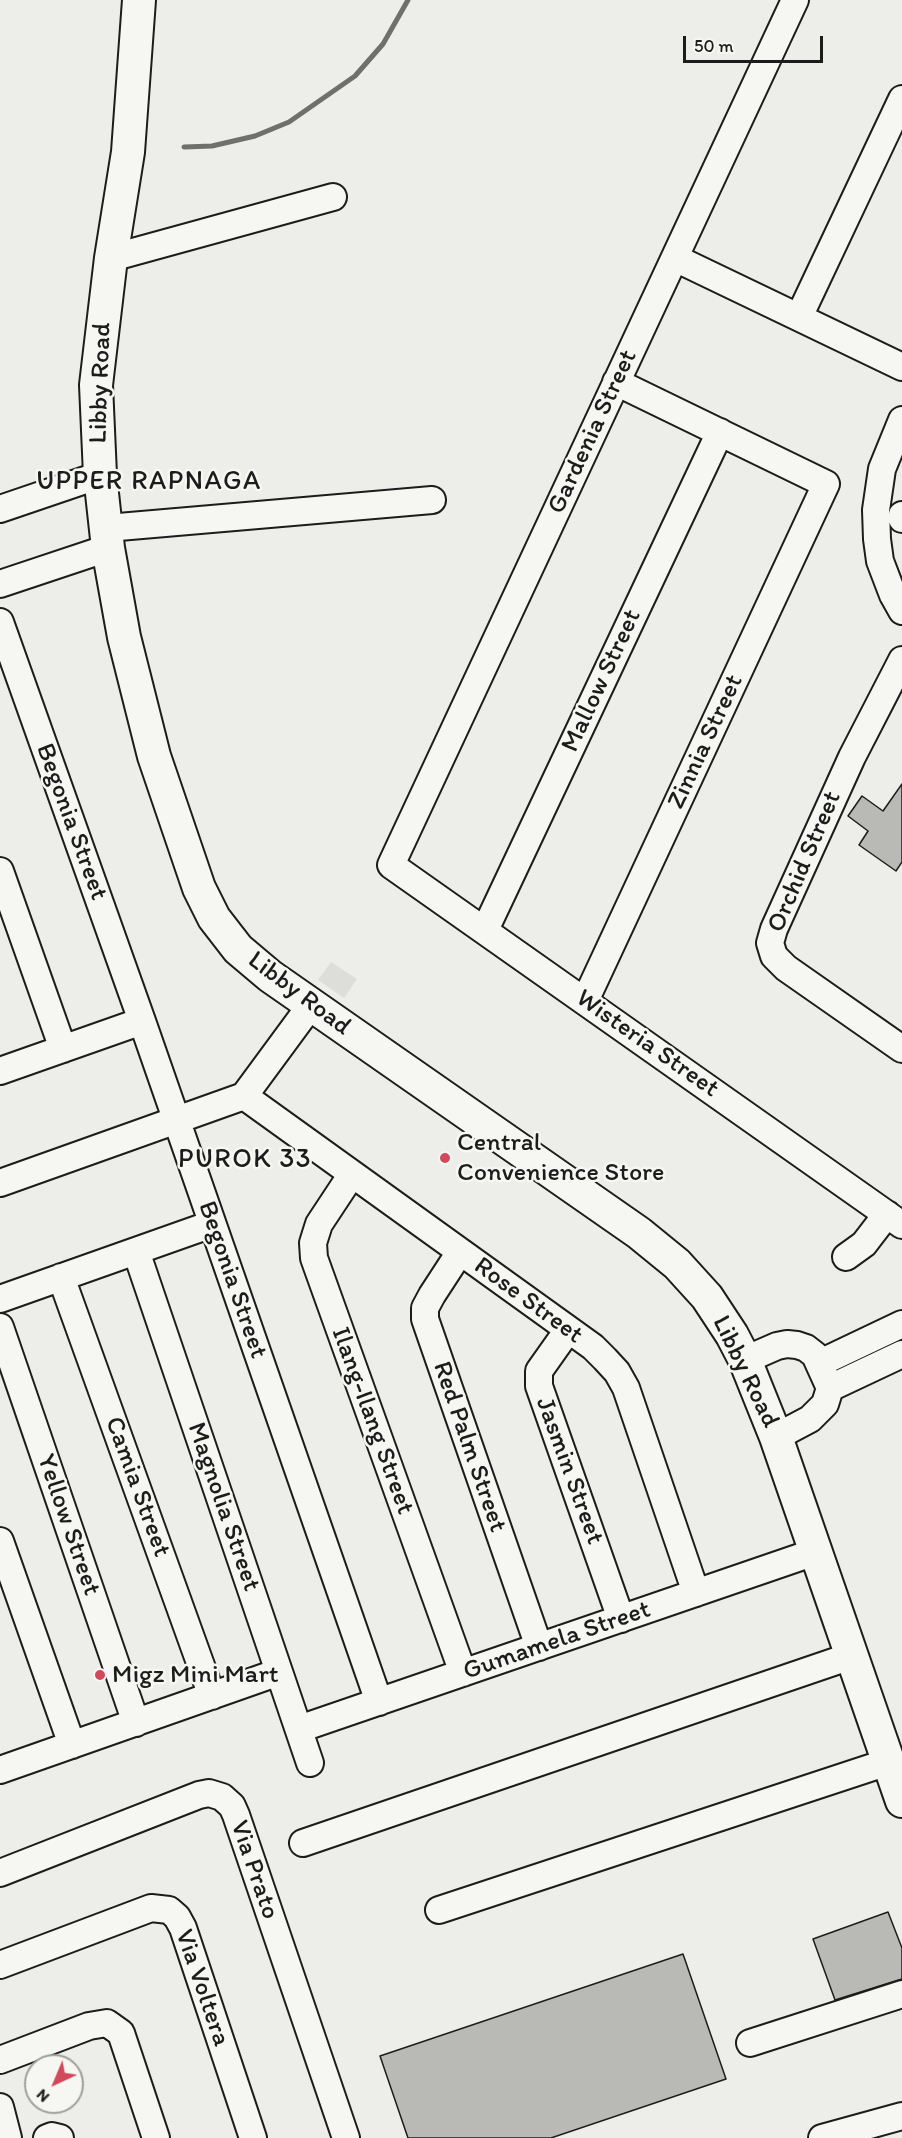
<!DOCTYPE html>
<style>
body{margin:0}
#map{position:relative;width:902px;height:2138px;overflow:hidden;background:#edede9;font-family:Itim,sans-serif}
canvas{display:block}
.north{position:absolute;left:24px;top:2054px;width:60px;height:60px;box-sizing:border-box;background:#f6f6f2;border:2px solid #9f9f9c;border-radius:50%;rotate:224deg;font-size:16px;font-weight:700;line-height:24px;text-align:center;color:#1c1c1c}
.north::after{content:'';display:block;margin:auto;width:21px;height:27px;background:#d1495b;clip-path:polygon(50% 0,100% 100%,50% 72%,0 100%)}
.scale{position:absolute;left:683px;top:36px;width:140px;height:27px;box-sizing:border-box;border:3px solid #1c1c1c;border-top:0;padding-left:8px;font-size:18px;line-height:21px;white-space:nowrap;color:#1c1c1c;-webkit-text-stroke:4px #f6f6f2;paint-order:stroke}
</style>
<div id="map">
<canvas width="902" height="2138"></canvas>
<div class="north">N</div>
<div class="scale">50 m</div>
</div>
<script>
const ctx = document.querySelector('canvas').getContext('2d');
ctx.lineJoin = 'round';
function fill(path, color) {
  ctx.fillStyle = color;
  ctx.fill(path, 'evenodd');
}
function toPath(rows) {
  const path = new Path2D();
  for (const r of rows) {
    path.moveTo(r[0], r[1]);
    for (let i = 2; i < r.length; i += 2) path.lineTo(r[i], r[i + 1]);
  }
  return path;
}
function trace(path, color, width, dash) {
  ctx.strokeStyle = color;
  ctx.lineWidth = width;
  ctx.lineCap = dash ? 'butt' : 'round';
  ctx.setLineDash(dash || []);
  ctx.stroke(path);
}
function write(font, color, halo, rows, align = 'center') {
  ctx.font = font + ' Itim,sans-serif';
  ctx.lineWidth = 5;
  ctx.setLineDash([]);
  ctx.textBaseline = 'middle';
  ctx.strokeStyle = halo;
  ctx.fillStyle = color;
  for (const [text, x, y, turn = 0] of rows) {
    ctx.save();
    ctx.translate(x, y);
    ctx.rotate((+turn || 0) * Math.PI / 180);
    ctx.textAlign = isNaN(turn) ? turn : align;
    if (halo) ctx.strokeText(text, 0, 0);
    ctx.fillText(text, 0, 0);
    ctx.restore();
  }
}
fill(toPath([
 [331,962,357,979,344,998,318,980]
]), '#ddddda');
trace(toPath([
 [184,147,212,146,255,136,289,122,355,76,383,44,408,0]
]), '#6f6f6d', 5);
const building = toPath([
 [902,784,902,862,896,871,859,845,868,831,848,816,862,796,883,811,902,784],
 [888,1912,902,1948,902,1979,835,2000,813,1939,888,1912],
 [683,1954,726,2079,551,2138,408,2138,380,2056,683,1954]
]);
fill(building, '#b9b9b6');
trace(building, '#1c1c1c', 1.5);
const minor = toPath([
 [795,0,391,865,902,1225],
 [111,258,333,197],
 [675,258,902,367],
 [799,317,902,99],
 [902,420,882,469,876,510,877,539,880,561,893,595,902,611],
 [0,509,100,475],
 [902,515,902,519],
 [107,528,432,500],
 [0,584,108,548],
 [0,622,142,1021,379,1702],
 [902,660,852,757,774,929,770,943,774,956,786,968,902,1049],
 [0,871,63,1049],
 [485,930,720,432],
 [585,1001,826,484,616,382],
 [0,1071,142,1021],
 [244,1096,593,1347,605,1359,617,1372,626,1388,696,1593],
 [352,1174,319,1224,313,1243,314,1258,463,1673],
 [0,1183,244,1096,311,1005],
 [136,1251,310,1763],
 [460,1252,432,1295,425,1308,425,1319,539,1647],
 [846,1257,864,1244,887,1214],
 [61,1277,212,1696],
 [0,1299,212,1224],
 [0,1327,136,1723],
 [568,1330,539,1371,539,1386,621,1619],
 [745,1360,777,1346,787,1344,797,1345,806,1348,815,1355,830,1388],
 [820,1363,902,1324],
 [830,1388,902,1354],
 [776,1437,810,1419,825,1404,830,1388],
 [0,1541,72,1745],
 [299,1729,815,1552],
 [0,1770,279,1672],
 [303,1843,851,1656],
 [0,1873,199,1795,209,1793,222,1797,232,1806,236,1815,346,2138],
 [439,1910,888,1762],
 [0,1965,151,1908,169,1910,177,1917,183,1928,253,2138],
 [750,2043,902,1994],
 [0,2060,89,2026,107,2023,121,2033,156,2138],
 [0,2107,8,2138],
 [47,2138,52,2136,60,2138],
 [822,2138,902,2116]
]);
const major = toPath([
 [139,0,128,152,111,258,96,385,100,475,108,548,124,637,154,756,199,888,214,918,238,949,270,976,639,1233,677,1264,707,1297,732,1335,745,1360,776,1437,902,1801]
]);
trace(minor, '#1c1c1c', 30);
trace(major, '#1c1c1c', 36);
trace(minor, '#f6f6f2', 26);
trace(major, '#f6f6f2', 32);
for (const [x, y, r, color] of [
 [445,1158,6,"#d1495b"],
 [100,1675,6,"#d1495b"]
]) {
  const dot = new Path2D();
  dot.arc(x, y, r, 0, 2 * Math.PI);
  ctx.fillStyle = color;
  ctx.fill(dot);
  trace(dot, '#f6f6f2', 2);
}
write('26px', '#1c1c1c', '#f6f6f2', [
 ["Libby Road",101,383,-88],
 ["Gardenia Street",593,432,-65],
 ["Mallow Street",602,681,-65],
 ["Zinnia Street",706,742,-65],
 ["Begonia Street",71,822,70],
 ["Orchid Street",805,862,-67],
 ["Libby Road",299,994,37],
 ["Wisteria Street",647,1044,35],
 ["Begonia Street",232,1280,71],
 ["Rose Street",528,1301,36],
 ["Libby Road",745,1372,64],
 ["Ilang-Ilang Street",372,1421,70],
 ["Red Palm Street",469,1447,71],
 ["Jasmin Street",569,1471,70],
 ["Camia Street",137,1487,70],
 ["Magnolia Street",223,1507,71],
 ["Yellow Street",68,1525,71],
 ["Gumamela Street",557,1641,-19],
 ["Via Prato",254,1870,71],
 ["Via Voltera",202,1988,71]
]);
write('26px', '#1c1c1c', '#f6f6f2', [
 ["Central",457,1143],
 ["Convenience Store",457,1173],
 ["Migz Mini Mart",112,1675]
], 'left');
ctx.letterSpacing = '1.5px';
write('27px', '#1c1c1c', '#f6f6f2', [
 ["UPPER RAPNAGA",149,482],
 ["PUROK 33",245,1160]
]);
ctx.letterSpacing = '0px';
</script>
